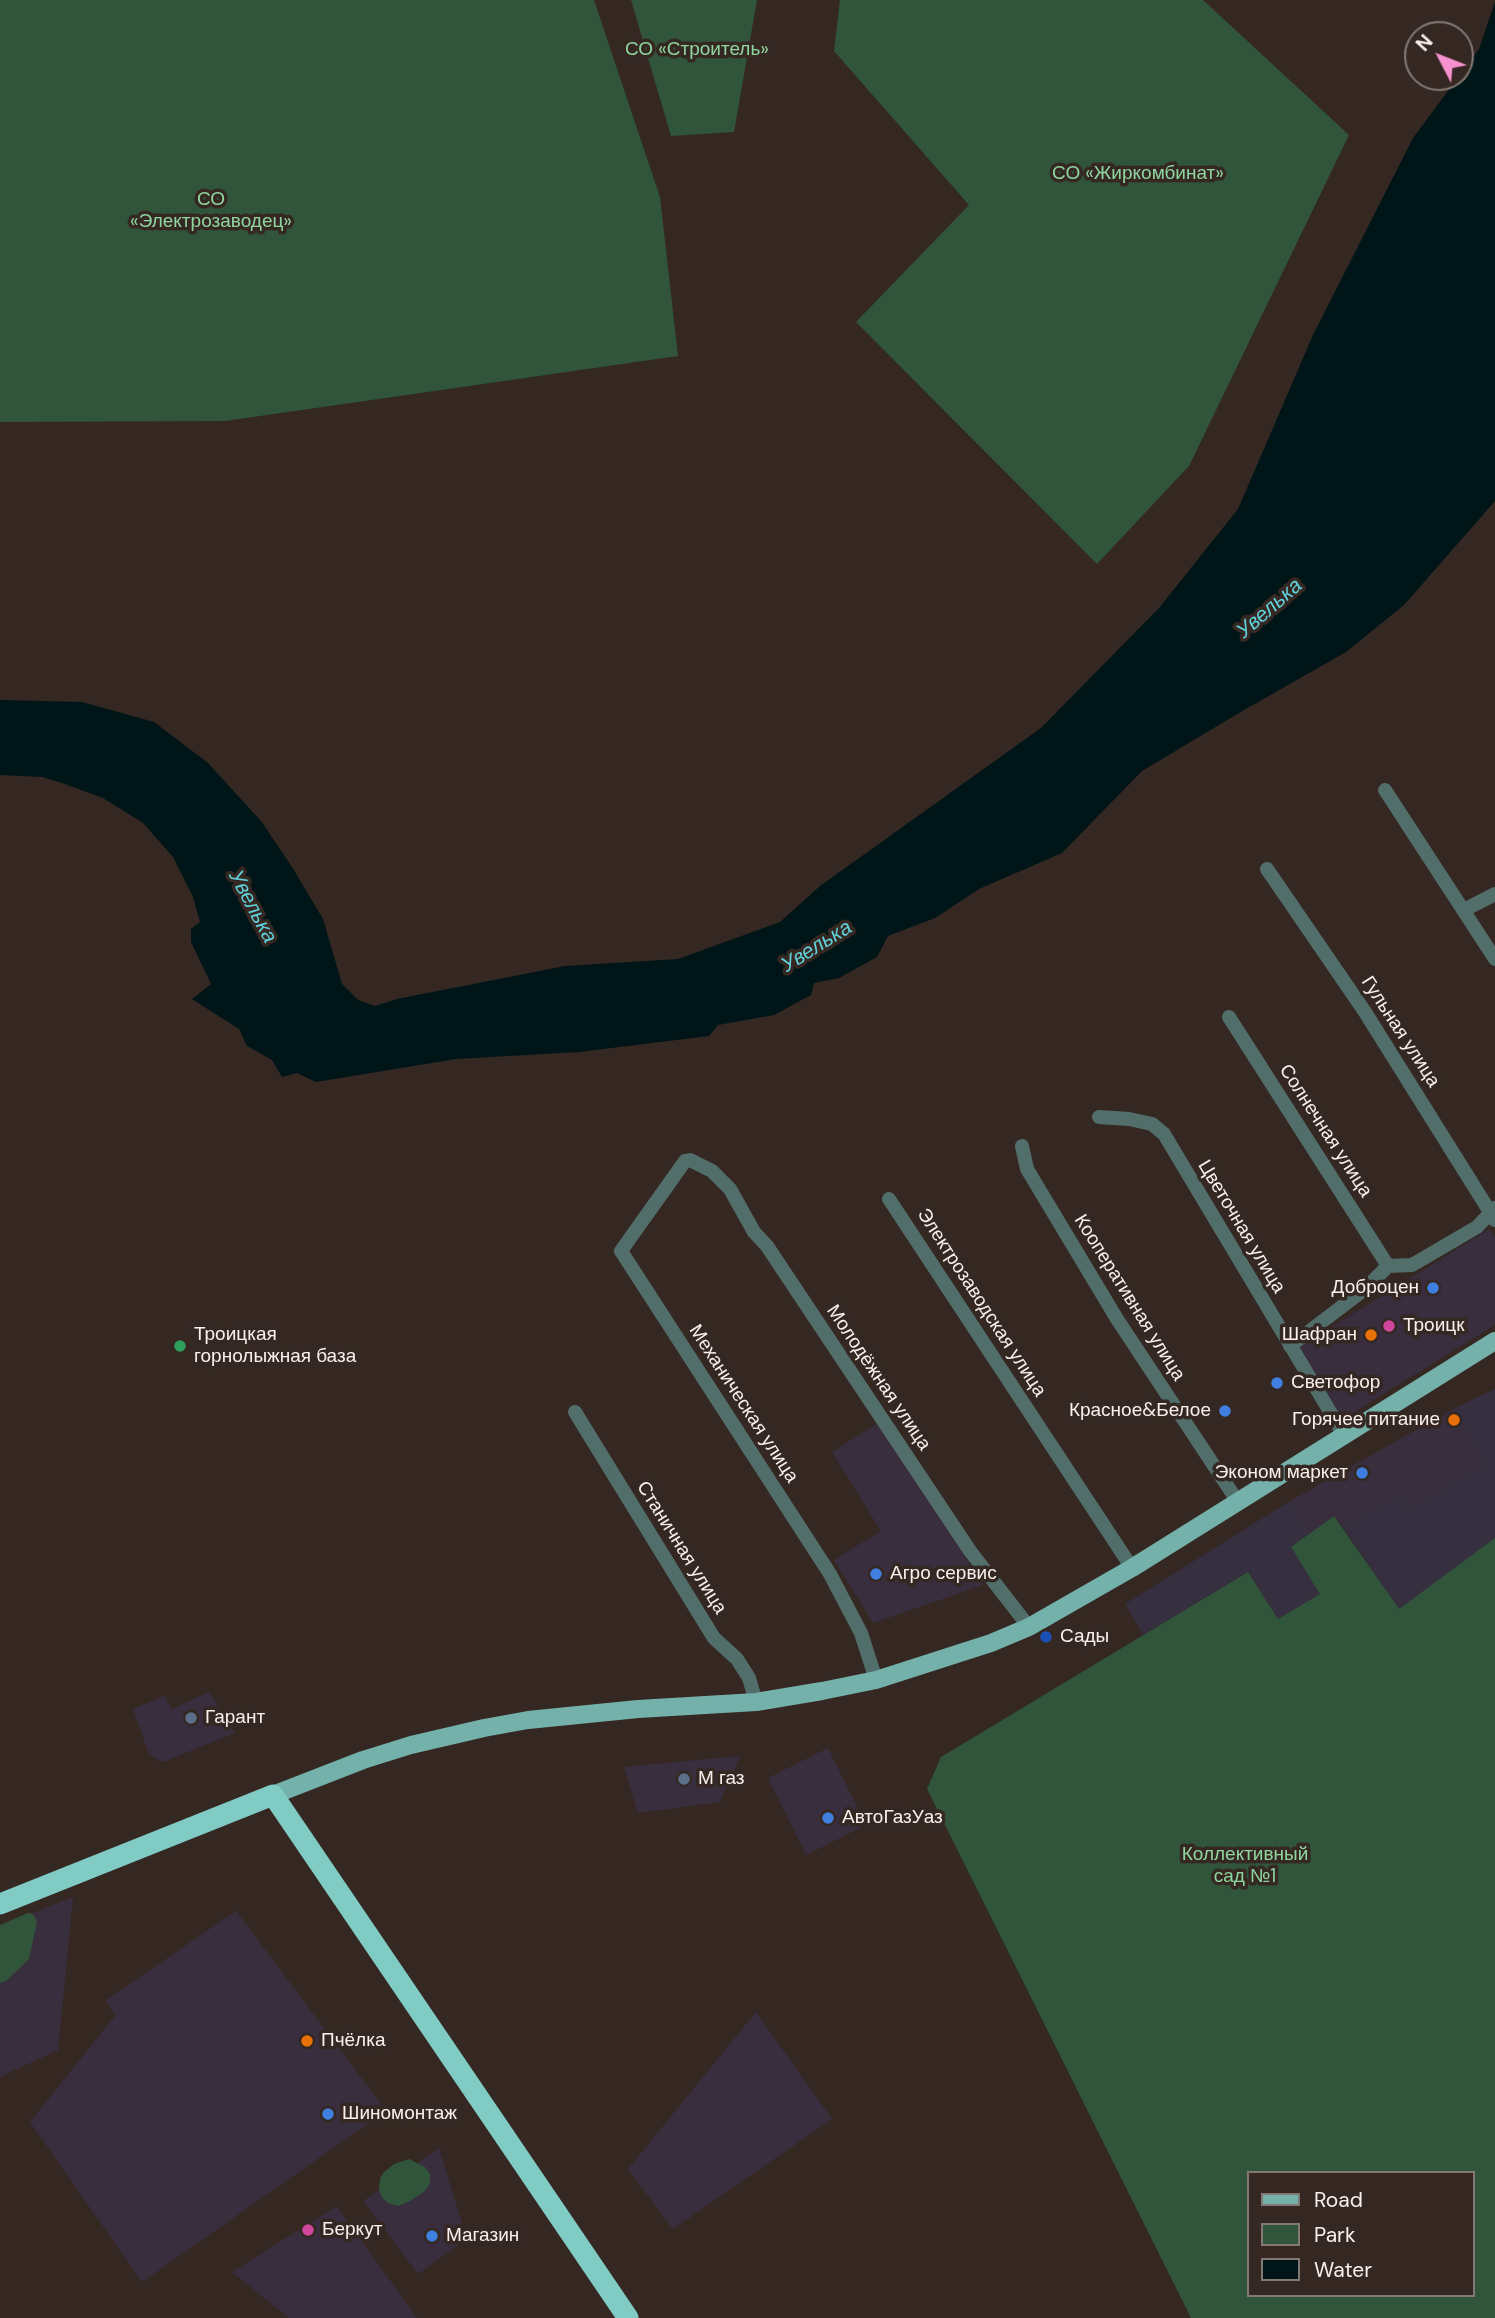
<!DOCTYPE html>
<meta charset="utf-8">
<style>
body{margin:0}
#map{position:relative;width:1495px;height:2318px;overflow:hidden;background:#352823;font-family:"DM Sans",sans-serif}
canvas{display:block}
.legend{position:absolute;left:1247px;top:2171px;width:228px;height:126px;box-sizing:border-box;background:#352823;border:2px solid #837874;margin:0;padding:9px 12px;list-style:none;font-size:21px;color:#f9f0ed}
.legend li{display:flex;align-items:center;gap:14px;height:35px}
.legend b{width:35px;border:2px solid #837874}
.north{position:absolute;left:1404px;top:21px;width:70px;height:70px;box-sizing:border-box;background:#352823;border:2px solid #837874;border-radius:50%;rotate:312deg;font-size:19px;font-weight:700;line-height:28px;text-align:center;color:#f9f0ed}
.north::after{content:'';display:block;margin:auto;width:24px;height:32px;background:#f690cf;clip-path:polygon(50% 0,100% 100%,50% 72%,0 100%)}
</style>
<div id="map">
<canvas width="1495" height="2318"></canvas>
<ul class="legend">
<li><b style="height:9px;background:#74b1ab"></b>Road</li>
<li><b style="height:19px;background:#31553a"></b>Park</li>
<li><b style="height:19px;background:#001517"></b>Water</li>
</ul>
<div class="north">N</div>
</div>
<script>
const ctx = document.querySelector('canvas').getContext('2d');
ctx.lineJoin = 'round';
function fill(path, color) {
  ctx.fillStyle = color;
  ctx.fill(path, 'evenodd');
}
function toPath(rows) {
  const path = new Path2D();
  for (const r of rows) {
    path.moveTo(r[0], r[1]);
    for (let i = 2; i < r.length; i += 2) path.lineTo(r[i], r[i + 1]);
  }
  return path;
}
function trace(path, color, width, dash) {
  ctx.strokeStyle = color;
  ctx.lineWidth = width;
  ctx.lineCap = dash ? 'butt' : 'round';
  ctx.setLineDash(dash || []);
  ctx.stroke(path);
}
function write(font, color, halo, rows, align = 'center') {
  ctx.font = font + ' "DM Sans",sans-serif';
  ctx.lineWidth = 7;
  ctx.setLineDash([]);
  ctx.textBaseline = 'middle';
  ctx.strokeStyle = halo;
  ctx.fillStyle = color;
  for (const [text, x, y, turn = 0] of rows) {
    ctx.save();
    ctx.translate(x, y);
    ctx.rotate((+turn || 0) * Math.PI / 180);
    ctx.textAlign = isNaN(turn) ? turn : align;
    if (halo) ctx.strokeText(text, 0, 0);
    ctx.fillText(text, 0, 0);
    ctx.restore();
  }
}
fill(toPath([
 [1489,1229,1495,1238,1495,1325,1343,1419,1298,1348],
 [1455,1408,1484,1464,1410,1509,1400,1494,1342,1526,1334,1516,1311,1533,1290,1501],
 [878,1423,983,1585,873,1623,834,1560,881,1531,832,1452],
 [209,1692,235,1733,163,1762,149,1754,133,1709,164,1696,172,1709],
 [828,1748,866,1825,806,1855,768,1778],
 [740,1756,720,1802,638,1813,624,1767],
 [73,1897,58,2050,0,2077,0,1926],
 [236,1911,386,2111,142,2282,30,2122,115,2016,106,2000],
 [756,2012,832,2119,673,2229,628,2169],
 [439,2148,467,2239,418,2274,363,2201],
 [337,2206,348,2222,417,2318,289,2318,232,2272]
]), '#382e3e');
fill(toPath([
 [1495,1389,1495,1538,1399,1610,1342,1526,1400,1494,1410,1508,1484,1464,1455,1408],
 [1290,1501,1311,1533,1292,1548,1321,1594,1278,1619,1248,1572,1143,1635,1125,1604]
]), '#352f40');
fill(toPath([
 [0,0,594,0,660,197,678,356,225,421,0,422],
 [631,0,757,0,734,132,671,136],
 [840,0,1203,0,1349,135,1189,466,1097,564,856,322,969,205,834,51],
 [1334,1516,1399,1609,1495,1538,1495,2318,1191,2318,927,1789,941,1757,1248,1572,1278,1619,1320,1594,1291,1547],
 [1248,2173,1472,2173,1472,2295,1248,2295],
 [28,1913,33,1914,37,1922,29,1959,6,1981,0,1983,0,1925],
 [409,2159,425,2167,430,2174,430,2183,425,2191,410,2201,398,2206,388,2203,382,2197,379,2189,380,2179,384,2172,394,2164]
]), '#31553a');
fill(toPath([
 [1495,2,1495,501,1404,605,1346,652,1244,710,1142,771,1062,853,979,889,935,918,888,936,877,957,839,978,814,983,811,995,774,1015,718,1025,709,1036,579,1052,456,1059,316,1082,297,1073,282,1077,272,1060,247,1046,239,1029,192,999,211,984,191,942,191,929,200,922,193,897,173,857,143,823,103,798,62,783,42,777,0,775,0,700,82,702,154,722,208,763,261,821,292,867,323,919,342,984,358,1000,375,1006,397,999,565,966,678,959,780,922,820,886,1041,728,1159,608,1238,509,1313,335,1413,138,1479,49]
]), '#001517');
trace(toPath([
 [1385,790,1495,959],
 [1267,869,1365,1012,1495,1220],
 [1464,910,1495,894],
 [1229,1017,1388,1266],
 [1099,1117,1129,1119,1152,1124,1164,1134,1344,1435],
 [1022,1146,1027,1169,1117,1319,1238,1502],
 [690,1160,712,1171,730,1189,754,1232,767,1246,970,1551,1029,1627],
 [685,1161,621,1251,830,1574,861,1633,876,1680],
 [889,1199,1132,1568],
 [1290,1346,1365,1289,1388,1266,1412,1265,1477,1227,1495,1208],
 [575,1412,714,1638,737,1659,749,1678,756,1702]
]), '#526e6b', 14);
trace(toPath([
 [273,1795,363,1760,411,1745,484,1728,528,1720,638,1709,756,1702,822,1691,876,1680,991,1643,1029,1627,1132,1568,1495,1341]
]), '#74b1ab', 18);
trace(toPath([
 [0,1904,273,1795,628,2318]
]), '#81cbc5', 21);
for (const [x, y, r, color] of [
 [1433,1288,7,"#3f7fe0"],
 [1389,1326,7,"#d1479c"],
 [1371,1335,7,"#e8710a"],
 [180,1346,7,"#2e9e5b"],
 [1277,1383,7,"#3f7fe0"],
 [1225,1411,7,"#3f7fe0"],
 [1454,1420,7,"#e8710a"],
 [1362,1473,7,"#3f7fe0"],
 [876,1574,7,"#3f7fe0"],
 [1046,1637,7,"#1a4fb4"],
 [191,1718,7,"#5c6f8a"],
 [684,1779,7,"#5c6f8a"],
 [828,1818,7,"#3f7fe0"],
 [307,2041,7,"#e8710a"],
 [328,2114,7,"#3f7fe0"],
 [308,2230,7,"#d1479c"],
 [432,2236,7,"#3f7fe0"]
]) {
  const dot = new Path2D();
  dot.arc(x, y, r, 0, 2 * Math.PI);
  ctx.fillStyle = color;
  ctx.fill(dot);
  trace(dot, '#352823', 2.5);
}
write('19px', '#8ed59f', '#352823', [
 ["СО «Строитель»",697,50],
 ["СО «Жиркомбинат»",1138,174],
 ["СО",211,200],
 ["«Электрозаводец»",211,222],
 ["Коллективный",1245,1855],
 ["сад №1",1245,1877]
]);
write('19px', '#f9f0ed', '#352823', [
 ["Гульная улица",1400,1032,57],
 ["Солнечная улица",1325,1131,57],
 ["Цветочная улица",1241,1227,59],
 ["Кооперативная улица",1129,1298,58],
 ["Электрозаводская улица",981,1303,57],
 ["Молодёжная улица",878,1378,56],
 ["Механическая улица",743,1404,57],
 ["Станичная улица",681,1548,58]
]);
write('19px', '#f9f0ed', '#352823', [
 ["Доброцен",1419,1288,"right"],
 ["Троицк",1403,1326],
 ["Троицкая",194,1335],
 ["горнолыжная база",194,1357],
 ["Шафран",1357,1335,"right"],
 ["Светофор",1291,1383],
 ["Красное&Белое",1211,1411,"right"],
 ["Горячее питание",1440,1420,"right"],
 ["Эконом маркет",1348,1473,"right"],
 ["Агро сервис",890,1574],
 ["Сады",1060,1637],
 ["Гарант",205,1718],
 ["М газ",698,1779],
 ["АвтоГазУаз",842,1818],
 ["Пчёлка",321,2041],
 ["Шиномонтаж",342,2114],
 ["Беркут",322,2230],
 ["Магазин",446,2236]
], 'left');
write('italic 21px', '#5fd2db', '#352823', [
 ["Увелька",1270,609,-41],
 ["Увелька",252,907,62],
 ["Увелька",817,947,-32]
]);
</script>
